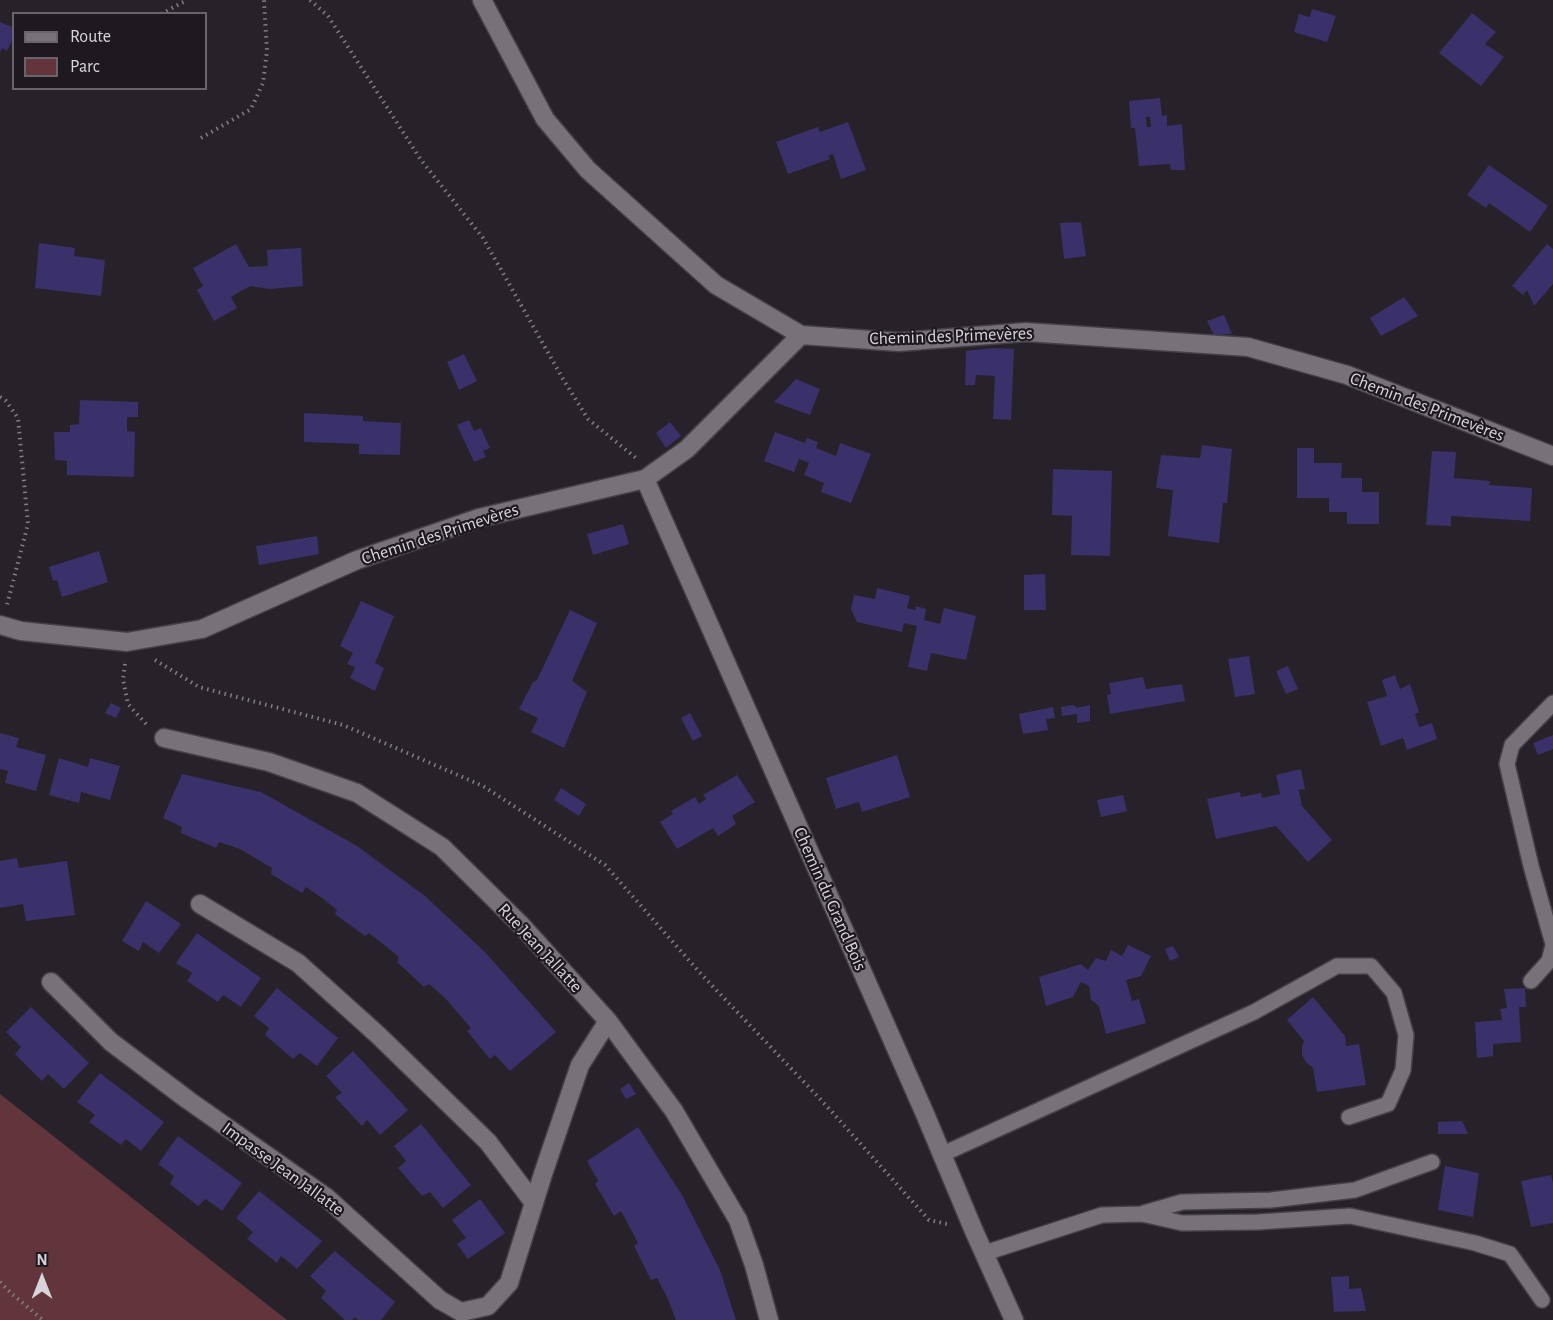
<!DOCTYPE html>
<meta charset="utf-8">
<style>
body{margin:0}
#map{position:relative;width:1553px;height:1320px;overflow:hidden;background:#27222a;font-family:"Alegreya Sans",sans-serif}
canvas{display:block}
.legend{position:absolute;left:12px;top:12px;width:195px;height:78px;box-sizing:border-box;background:#1e1920;border:2px solid #68646a;margin:0;padding:8px 10px;list-style:none;font-size:18px;color:#d8d5da}
.legend li{display:flex;align-items:center;gap:12px;height:30px}
.legend b{width:30px;border:2px solid #68646a}
.north{position:absolute;left:12px;top:1248px;width:60px;height:60px;-webkit-text-stroke:4px #1e1920;paint-order:stroke;rotate:0deg;font-size:16px;font-weight:700;line-height:24px;text-align:center;color:#d8d5da}
.north::after{content:'';display:block;margin:auto;width:21px;height:27px;background:#d8d5da;clip-path:polygon(50% 0,100% 100%,50% 72%,0 100%)}
</style>
<div id="map">
<canvas width="1553" height="1320"></canvas>
<ul class="legend">
<li><b style="height:8px;background:#77717a"></b>Route</li>
<li><b style="height:16px;background:#62353d"></b>Parc</li>
</ul>
<div class="north">N</div>
</div>
<script>
const ctx = document.querySelector('canvas').getContext('2d');
ctx.lineJoin = 'round';
function fill(path, color) {
  ctx.fillStyle = color;
  ctx.fill(path, 'evenodd');
}
function toPath(rows) {
  const path = new Path2D();
  for (const r of rows) {
    path.moveTo(r[0], r[1]);
    for (let i = 2; i < r.length; i += 2) path.lineTo(r[i], r[i + 1]);
  }
  return path;
}
function trace(path, color, width, dash) {
  ctx.strokeStyle = color;
  ctx.lineWidth = width;
  ctx.lineCap = dash ? 'butt' : 'round';
  ctx.setLineDash(dash || []);
  ctx.stroke(path);
}
function write(font, color, halo, rows, align = 'center') {
  ctx.font = font + ' "Alegreya Sans",sans-serif';
  ctx.lineWidth = 4.5;
  ctx.setLineDash([]);
  ctx.textBaseline = 'middle';
  ctx.strokeStyle = halo;
  ctx.fillStyle = color;
  for (const [text, x, y, turn = 0] of rows) {
    ctx.save();
    ctx.translate(x, y);
    ctx.rotate((+turn || 0) * Math.PI / 180);
    ctx.textAlign = isNaN(turn) ? turn : align;
    if (halo) ctx.strokeText(text, 0, 0);
    ctx.fillText(text, 0, 0);
    ctx.restore();
  }
}
fill(toPath([
 [0,1094,264,1302,287,1320,0,1320]
]), '#62353d');
fill(toPath([
 [1312,9,1336,16,1327,42,1294,32,1299,14,1310,17],
 [1472,13,1496,32,1485,44,1504,57,1481,86,1439,53],
 [0,22,14,28,14,36,7,51,2,48,0,53],
 [1160,98,1162,116,1167,115,1167,126,1182,124,1185,170,1171,170,1170,164,1139,166,1135,128,1131,128,1129,101],
 [1146,117,1150,117,1151,127,1147,127],
 [848,122,866,170,841,179,833,154,828,156,830,159,788,174,776,142,818,127,820,132],
 [1489,165,1548,206,1530,232,1489,203,1486,208,1467,195],
 [1081,222,1086,256,1064,259,1060,223],
 [39,243,75,248,74,256,105,260,101,296,35,288],
 [236,244,249,267,268,266,267,250,301,248,303,286,270,289,250,286,231,297,237,308,214,321,197,290,203,286,193,268],
 [1547,244,1553,249,1553,284,1534,306,1527,290,1523,295,1512,286],
 [1404,297,1418,316,1381,336,1370,318],
 [1224,315,1232,334,1214,335,1207,321],
 [992,348,1014,349,1011,420,993,419,995,376,976,375,975,385,965,385,966,351],
 [464,354,477,381,459,390,447,362],
 [796,379,820,389,810,415,774,402],
 [80,400,138,402,138,417,127,417,127,431,135,432,134,477,67,475,67,461,55,460,54,432,70,432,70,425,79,424],
 [304,413,363,416,363,421,401,423,400,455,359,454,359,444,304,442],
 [469,420,474,431,481,428,490,448,483,451,486,457,474,462,457,425],
 [670,422,681,436,666,448,656,433],
 [775,432,805,443,807,438,818,442,816,448,836,456,840,443,871,454,851,503,821,492,824,483,804,475,809,463,799,459,794,472,764,461],
 [1202,445,1232,449,1227,503,1223,503,1219,543,1168,536,1173,490,1156,488,1161,455,1200,458],
 [1297,448,1314,448,1314,463,1342,463,1341,478,1362,478,1362,492,1379,492,1379,524,1347,524,1347,512,1329,512,1329,498,1297,498],
 [1432,451,1456,452,1454,478,1490,481,1489,485,1532,488,1530,521,1451,516,1451,526,1426,525],
 [1053,469,1112,471,1110,556,1071,555,1072,516,1052,515],
 [623,524,629,544,593,555,587,534],
 [317,536,319,554,259,565,256,546],
 [99,551,108,582,62,597,57,580,53,581,49,567],
 [1045,574,1046,610,1024,610,1024,575],
 [877,588,910,596,907,608,915,610,916,606,926,609,924,620,940,624,944,608,976,616,966,660,931,653,927,671,908,667,917,626,904,623,902,632,857,622,851,609,854,595,875,599],
 [361,601,394,616,375,663,384,668,375,691,350,678,355,667,347,664,353,653,340,646],
 [570,610,597,623,572,681,587,692,564,748,531,732,538,718,519,709,533,682,537,680],
 [1249,656,1255,694,1235,697,1228,659],
 [1288,666,1298,689,1286,694,1276,671],
 [1395,675,1400,689,1410,684,1419,712,1415,714,1419,727,1432,723,1437,739,1407,750,1403,738,1381,746,1367,702,1387,696,1382,680],
 [1143,677,1146,689,1182,684,1185,701,1110,714,1107,695,1111,694,1109,683],
 [111,703,121,708,116,718,105,713],
 [1072,705,1076,706,1076,708,1090,705,1090,721,1077,723,1077,714,1062,716,1061,707],
 [1053,707,1055,718,1046,719,1048,730,1023,734,1019,714],
 [690,713,702,736,693,741,681,718],
 [0,733,19,738,16,747,46,755,36,791,5,783,8,771,0,769],
 [1553,735,1553,749,1538,755,1533,743],
 [897,755,910,797,862,812,859,802,836,809,826,778],
 [59,758,88,767,90,758,120,766,110,800,81,792,79,803,49,795],
 [1301,769,1305,789,1299,790,1302,806,1332,840,1308,862,1276,826,1216,839,1207,799,1240,792,1241,797,1261,793,1262,798,1280,794,1276,775],
 [182,774,261,792,357,846,425,896,485,952,556,1032,510,1071,495,1055,490,1059,467,1031,471,1028,445,998,429,984,424,987,397,962,399,957,369,933,365,936,335,914,337,910,322,898,306,887,302,893,271,874,272,868,240,849,219,842,216,848,181,833,182,827,163,818],
 [737,775,755,802,732,816,736,824,718,836,713,828,677,849,660,822,673,814,671,811,695,797,699,804,706,799,703,795],
 [561,788,586,804,579,816,554,800],
 [1123,795,1127,811,1101,817,1097,800],
 [17,858,19,868,67,861,75,915,26,921,23,904,0,908,0,861],
 [146,901,181,924,159,953,143,942,139,951,122,941],
 [197,933,261,978,241,1007,223,995,218,1002,187,981,192,973,176,963],
 [1128,945,1151,956,1141,976,1126,980,1132,1001,1139,999,1146,1023,1106,1034,1099,1006,1091,1000,1089,986,1081,982,1073,997,1046,1006,1039,977,1081,964,1088,970,1096,958,1106,961,1111,950,1122,956],
 [1173,946,1179,957,1170,961,1165,949],
 [277,988,338,1038,317,1066,300,1053,293,1059,265,1035,269,1028,254,1016],
 [1525,988,1526,1007,1519,1007,1521,1042,1493,1044,1493,1056,1477,1058,1475,1022,1502,1020,1500,1009,1507,1008,1504,989],
 [1313,997,1345,1036,1346,1046,1359,1044,1366,1085,1317,1092,1313,1068,1306,1062,1302,1055,1302,1046,1304,1041,1287,1020],
 [31,1007,89,1063,64,1089,48,1074,42,1081,15,1054,21,1047,6,1032],
 [353,1051,408,1110,380,1135,367,1120,362,1126,335,1097,342,1093,326,1076],
 [100,1073,164,1122,141,1151,126,1139,121,1145,89,1122,95,1115,77,1102],
 [629,1083,636,1094,626,1099,620,1089],
 [1462,1121,1468,1134,1438,1134,1438,1122],
 [421,1124,471,1185,443,1208,430,1192,422,1196,398,1168,406,1161,394,1146],
 [638,1127,682,1195,720,1270,736,1320,676,1320,667,1297,657,1278,651,1280,634,1246,638,1243,621,1211,614,1216,595,1184,598,1181,587,1161],
 [178,1136,242,1183,222,1211,206,1199,198,1206,170,1184,174,1176,158,1164],
 [1445,1166,1479,1173,1473,1217,1438,1210],
 [1551,1175,1553,1183,1553,1223,1531,1227,1521,1181],
 [259,1191,322,1241,297,1269,281,1256,277,1263,247,1239,253,1232,236,1218],
 [480,1199,505,1233,468,1259,457,1244,466,1238,452,1220],
 [335,1251,395,1302,381,1320,358,1320,355,1317,352,1320,345,1320,321,1298,326,1291,310,1276],
 [1349,1276,1349,1289,1361,1288,1366,1311,1334,1312,1331,1277]
]), '#3a306a');
const service = toPath([
 [1553,703,1512,745,1507,764,1531,866,1553,944],
 [1531,981,1549,961,1553,945],
 [943,1154,1254,1012,1337,966,1371,966,1394,993,1406,1035,1403,1070,1388,1104,1349,1117],
 [1144,1213,1182,1202,1271,1200,1355,1190,1432,1162],
 [985,1253,1102,1215,1142,1214,1182,1223,1258,1222,1350,1216,1475,1243,1510,1254,1542,1300]
]);
const pedestrian = toPath([
 [200,904,298,963,378,1035,488,1142,534,1203],
 [51,982,111,1042,188,1100,326,1197,440,1300]
]);
const minor = toPath([
 [482,0,545,119,588,170,716,285,801,335],
 [645,479,925,1114,974,1231,1014,1320],
 [0,625,21,631,127,642,202,629,357,560,479,518,645,479,687,449,801,335,899,342,1026,332,1248,347,1347,375,1553,456],
 [164,738,269,762,357,793,442,847,522,926,608,1021,674,1111,738,1220,754,1265,769,1320],
 [440,1300,461,1312,488,1306,509,1283,543,1174,580,1065,608,1021]
]);
trace(service, '#444046', 18);
trace(pedestrian, '#444046', 21);
trace(minor, '#444046', 21);
trace(toPath([
 [310,0,328,16,421,160,483,238,563,379,588,419,636,458],
 [161,14,187,0],
 [201,138,251,109,263,83,267,51,264,0],
 [0,397,6,401,18,418,28,524,7,605],
 [155,660,199,687,343,725,483,786,605,865,701,974,823,1102,929,1220,947,1224],
 [125,664,123,679,128,704,146,724],
 [0,1282,12,1294,43,1320]
]), '#827e85', 4, [1.5, 4.5]);
trace(service, '#77717a', 15);
trace(pedestrian, '#77717a', 18);
trace(minor, '#77717a', 18);
write('18px', '#d8d5da', '#1e1920', [
 ["Chemin des Primevères",951,336,-2],
 ["Chemin des Primevères",1427,407,21],
 ["Chemin des Primevères",440,534,-18],
 ["Chemin du Grand Bois",830,899,66],
 ["Rue Jean Jallatte",540,948,47],
 ["Impasse Jean Jallatte",283,1169,36]
]);
</script>
